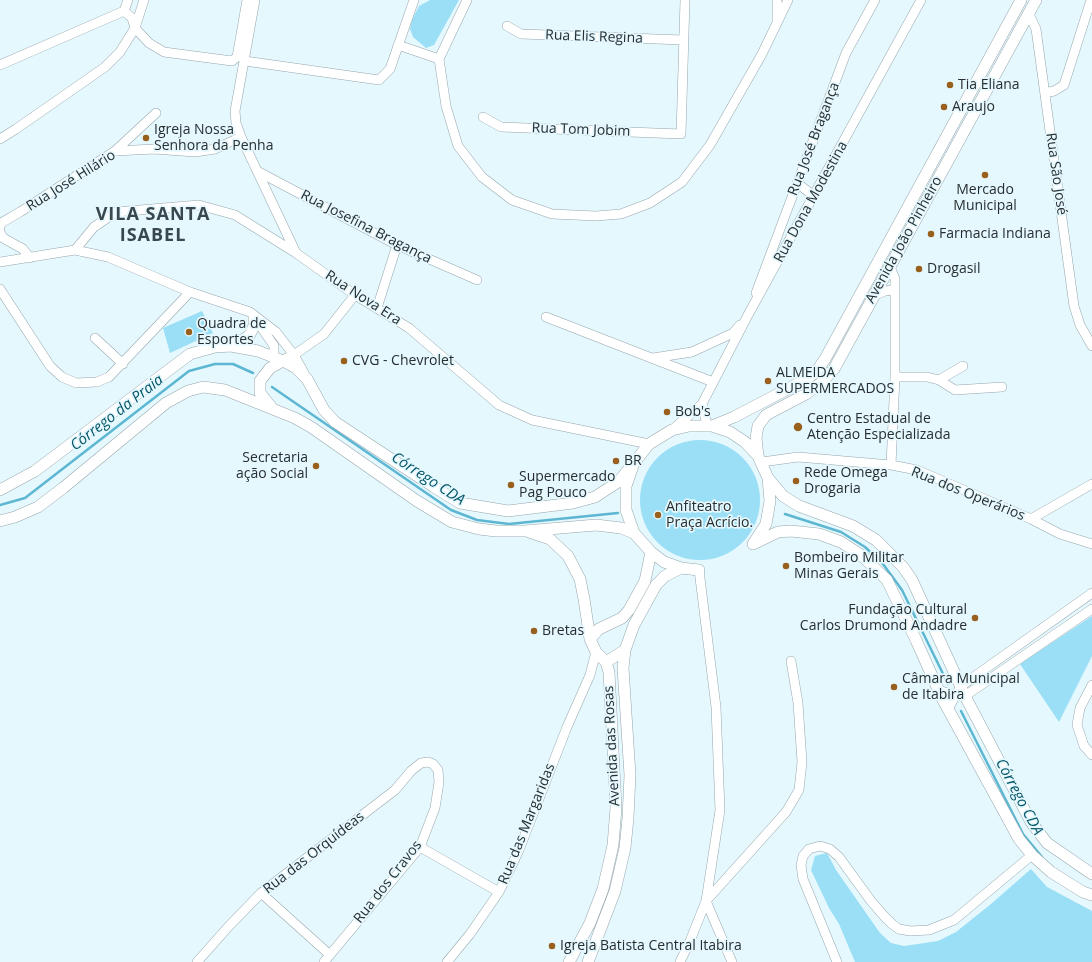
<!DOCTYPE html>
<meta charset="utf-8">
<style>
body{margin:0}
canvas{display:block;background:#e5f8fe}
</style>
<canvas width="1092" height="962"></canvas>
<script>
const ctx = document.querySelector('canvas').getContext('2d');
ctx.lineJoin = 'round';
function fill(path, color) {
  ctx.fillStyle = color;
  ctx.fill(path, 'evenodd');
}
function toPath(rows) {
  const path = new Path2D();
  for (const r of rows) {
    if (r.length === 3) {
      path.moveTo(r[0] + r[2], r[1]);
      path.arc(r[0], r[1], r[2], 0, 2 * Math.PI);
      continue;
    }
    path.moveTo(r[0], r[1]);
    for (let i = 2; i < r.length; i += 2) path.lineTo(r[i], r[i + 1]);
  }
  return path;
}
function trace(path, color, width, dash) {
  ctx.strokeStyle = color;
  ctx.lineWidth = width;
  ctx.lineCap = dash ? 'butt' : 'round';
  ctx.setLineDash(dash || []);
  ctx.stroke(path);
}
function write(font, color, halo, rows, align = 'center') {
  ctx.font = font + ' "Open Sans",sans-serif';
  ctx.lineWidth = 3.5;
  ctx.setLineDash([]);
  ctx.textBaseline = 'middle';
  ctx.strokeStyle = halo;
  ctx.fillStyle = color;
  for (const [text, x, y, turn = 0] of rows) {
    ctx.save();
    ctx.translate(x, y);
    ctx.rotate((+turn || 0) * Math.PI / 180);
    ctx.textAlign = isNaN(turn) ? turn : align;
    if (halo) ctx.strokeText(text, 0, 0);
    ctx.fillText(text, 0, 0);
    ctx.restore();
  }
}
fill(toPath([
 [430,0,459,0,434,45,426,48,413,37,410,29,412,20,419,6],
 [202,311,213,333,170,353,163,328],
 [700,500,60],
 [1092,616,1092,656,1059,722,1020,664],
 [827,853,836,870,880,933,891,943,904,946,938,941,956,932,991,904,1031,869,1047,887,1092,911,1092,962,855,962,839,924,829,908,811,870,815,856]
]), '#9adff6');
trace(toPath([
 [272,387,451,510,477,520,509,524,618,513],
 [0,505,25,498,189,371,215,364,233,364,253,373],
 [785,514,841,532,865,547,883,564,902,590,948,684],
 [961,711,1023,834,1042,857]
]), '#5db7d2', 2.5);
const minor = toPath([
 [255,0,235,111,236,123,241,137,296,253],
 [467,0,439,59,446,106,458,146,482,177,512,200,552,214,596,216,621,214,650,203,682,182,710,145,762,54,788,0],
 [124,11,132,18,135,28,149,43,164,52,232,61,237,57,247,0],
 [1029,14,1036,29,1074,306,1080,325,1092,346],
 [777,21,777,0],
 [507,26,521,34,683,40],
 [398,45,439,59],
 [245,61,379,80,390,69,414,0],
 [0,65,124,11,128,0],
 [1045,93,1054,91,1064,85,1091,0],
 [483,117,501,127,681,134,685,0],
 [0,139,16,129,105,67,120,52,135,28,144,0],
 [115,151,156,113],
 [257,171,397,245,477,280],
 [797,183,814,196],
 [0,227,1,223,20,212,115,151,154,149,195,152,215,149,241,137],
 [0,232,3,238,23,249,30,258],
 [75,250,94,227,116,212,199,205,235,215,296,253,355,295,409,328,499,405,532,420,649,444],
 [0,262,75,250,108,257,190,292,250,312,276,332,294,355,304,373],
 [890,267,895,279,895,377,891,465],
 [0,289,50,366,62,377,76,383,97,382,109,377,190,292],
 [756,293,846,53,875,0],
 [873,296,885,291,894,290],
 [377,308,397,245],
 [546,317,713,382],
 [257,321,274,346,274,357],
 [95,338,123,364],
 [294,355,324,334,355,295],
 [653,358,692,352,733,333,740,325],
 [895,377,927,377,939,380,955,390,1002,387],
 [939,380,963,366],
 [702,404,707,425],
 [672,430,702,404,748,315,921,0],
 [762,462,798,457,891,465,917,470,1031,519,1060,534,1092,544],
 [1031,519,1092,484],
 [1092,685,1080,708,1077,725,1084,746,1092,755],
 [939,690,955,696,965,696,1092,609],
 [948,709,961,686,1092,593],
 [420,847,499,892],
 [261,893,330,955],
 [706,901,786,812,799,790,802,762,798,703,791,661],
 [706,901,732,962],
 [197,962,229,926,261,893,395,790,411,771,421,763,428,762,433,764,438,770,439,782,435,808,420,847,324,962],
 [447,962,470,934,499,892,519,850,567,727,590,675,596,652],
 [680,962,690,941,706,901,720,810,716,707,699,570],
 [837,962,803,879,801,865,803,856,809,849,820,846,830,849,839,857,871,901,884,916,892,924,899,929,910,931,929,930,954,920,1032,855]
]);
const major = toPath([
 [231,346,249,336,254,326,254,318],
 [272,408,260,393,260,381,270,368,294,355],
 [712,426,734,417,805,380,816,372,825,359,1021,0],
 [758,456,756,438,758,426,766,415,806,394,821,383,834,369,1036,0],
 [768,478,783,496,799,506,853,526,876,540,903,567,912,580,965,696,1031,822,1047,843,1092,874],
 [0,490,35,471,190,354,215,347,231,346,258,351,283,361,296,368,307,379,324,410,335,422,434,487,460,503,508,511,573,503,595,497,618,482,634,463],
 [0,521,15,517,38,507,63,488,166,403,188,391,203,387,225,390,295,418,311,427,417,501,452,522,479,529,496,531,525,531,596,525,621,528,634,533],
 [529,532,550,539,568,556,580,579,584,599,590,639,596,652,606,662,609,672,616,808,613,845,603,889,590,923,569,962],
 [753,544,778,532,791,531,819,534,841,542,861,555,887,580,916,640,942,698,1019,839,1032,855,1051,872,1083,892,1092,895],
 [699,570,681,568,664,562,651,552,634,533,626,510,626,486,634,463,649,444,672,430,689,426,712,426,730,432,745,442,758,456,768,478,770,501,766,524,753,544],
 [590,639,599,629,622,618,629,610,645,581,651,552],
 [606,662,625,650],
 [588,962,615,891,625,848,628,818,630,775,623,668,625,650,634,625,656,585,665,576,681,568]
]);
trace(minor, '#95a6ac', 10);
trace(major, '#95a6ac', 12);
trace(minor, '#fff', 9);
trace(major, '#fff', 11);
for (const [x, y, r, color] of [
 [950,85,4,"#995f1d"],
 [944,107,4,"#995f1d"],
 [146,138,4,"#995f1d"],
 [985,175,4,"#995f1d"],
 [931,234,4,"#995f1d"],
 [919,269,4,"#995f1d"],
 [189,332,4,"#995f1d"],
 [344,361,4,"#995f1d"],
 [768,381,4,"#995f1d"],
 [667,412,4,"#995f1d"],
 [798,427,5,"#995f1d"],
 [616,461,4,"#995f1d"],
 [316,466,4,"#995f1d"],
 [796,481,4,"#995f1d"],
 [511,485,4,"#995f1d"],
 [658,515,4,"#995f1d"],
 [786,566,4,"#995f1d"],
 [975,618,4,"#995f1d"],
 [534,631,4,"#995f1d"],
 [894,687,4,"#995f1d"],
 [552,946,4,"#995f1d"]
]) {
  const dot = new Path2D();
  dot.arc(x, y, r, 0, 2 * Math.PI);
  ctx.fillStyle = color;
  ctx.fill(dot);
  trace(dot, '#e5f8fe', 1.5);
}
write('14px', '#272e30', '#e5f8fe', [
 ["Rua Elis Regina",594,37,2],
 ["Rua Tom Jobim",581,130,2],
 ["Rua José Bragança",814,139,-69],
 ["Rua São José",1056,174,82],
 ["Rua José Hilário",71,181,-32],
 ["Rua Dona Modestina",811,202,-61],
 ["Rua Josefina Bragança",366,227,27],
 ["Avenida João Pinheiro",904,240,-61],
 ["Rua Nova Era",363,298,33],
 ["Rua dos Operários",968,494,22],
 ["Avenida das Rosas",612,746,-93],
 ["Rua das Margaridas",527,824,-68],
 ["Rua das Orquídeas",314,853,-38],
 ["Rua dos Cravos",388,882,-52]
]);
write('14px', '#272e30', '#e5f8fe', [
 ["Tia Eliana",958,85],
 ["Araujo",952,107],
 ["Igreja Nossa",154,130],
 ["Senhora da Penha",154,146],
 ["Mercado",985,190,"center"],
 ["Municipal",985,206,"center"],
 ["Farmacia Indiana",939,234],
 ["Drogasil",927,269],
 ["Quadra de",197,324],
 ["Esportes",197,340],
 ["CVG - Chevrolet",352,361],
 ["ALMEIDA",776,373],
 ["SUPERMERCADOS",776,389],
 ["Bob's",675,412],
 ["Centro Estadual de",807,419],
 ["Atenção Especializada",807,435],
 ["Secretaria",308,458,"right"],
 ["ação Social",308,474,"right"],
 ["BR",624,461],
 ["Rede Omega",804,473],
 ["Drogaria",804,489],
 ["Supermercado",519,477],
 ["Pag Pouco",519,493],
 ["Anfiteatro",666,507],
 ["Praça Acrício.",666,523],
 ["Bombeiro Militar",794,558],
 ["Minas Gerais",794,574],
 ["Fundação Cultural",967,610,"right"],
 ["Carlos Drumond Andadre",967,626,"right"],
 ["Bretas",542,631],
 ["Câmara Municipal",902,679],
 ["de Itabira",902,695],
 ["Igreja Batista Central Itabira",560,946]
], 'left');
write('italic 15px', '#035568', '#e5f8fe', [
 ["Córrego da Praia",117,413,-38],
 ["Córrego CDA",428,479,33],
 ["Córrego CDA",1019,797,62]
]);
ctx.letterSpacing = '1px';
write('bold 18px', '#39484d', '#e5f8fe', [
 ["VILA SANTA",153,215],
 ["ISABEL",153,236]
]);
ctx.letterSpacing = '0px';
</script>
